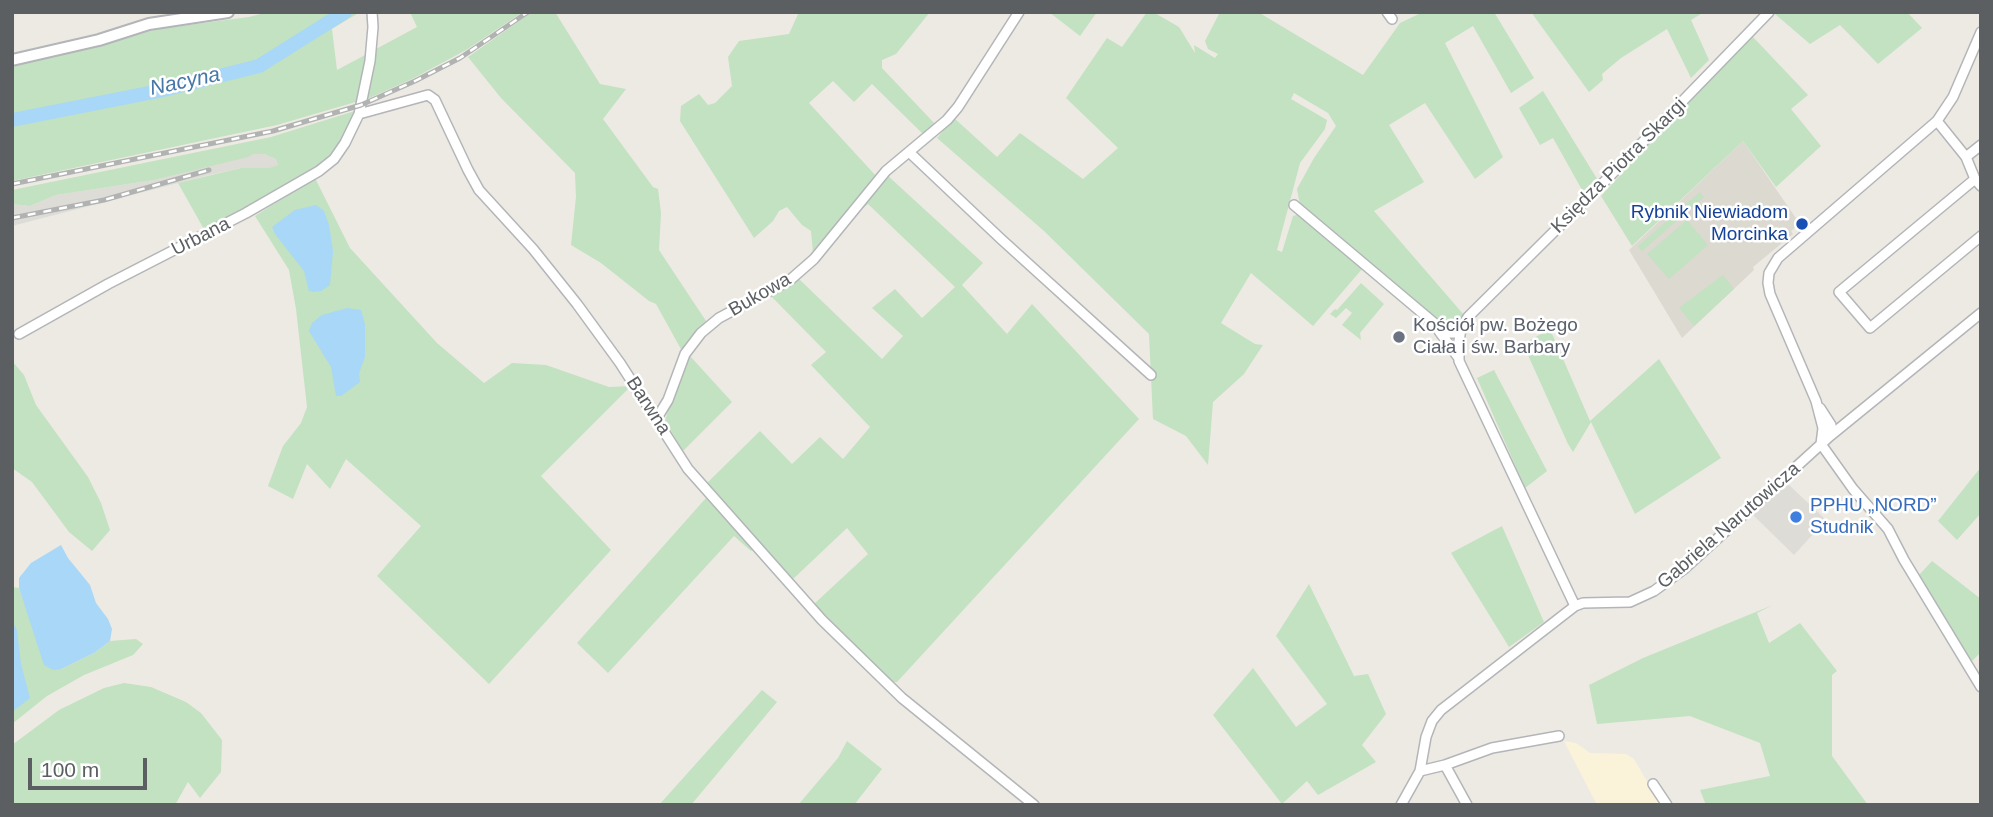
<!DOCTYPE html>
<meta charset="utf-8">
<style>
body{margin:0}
#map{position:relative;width:1993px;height:817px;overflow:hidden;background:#edeae3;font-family:Arial,sans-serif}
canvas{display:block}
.frame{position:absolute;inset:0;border:14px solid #5b5f62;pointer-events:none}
.scale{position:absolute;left:28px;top:758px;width:119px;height:32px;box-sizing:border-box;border:4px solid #5b5f62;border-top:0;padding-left:9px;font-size:21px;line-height:24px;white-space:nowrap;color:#5b5f62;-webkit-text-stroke:5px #fff;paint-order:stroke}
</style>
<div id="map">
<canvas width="1993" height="817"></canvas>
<div class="frame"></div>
<div class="scale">100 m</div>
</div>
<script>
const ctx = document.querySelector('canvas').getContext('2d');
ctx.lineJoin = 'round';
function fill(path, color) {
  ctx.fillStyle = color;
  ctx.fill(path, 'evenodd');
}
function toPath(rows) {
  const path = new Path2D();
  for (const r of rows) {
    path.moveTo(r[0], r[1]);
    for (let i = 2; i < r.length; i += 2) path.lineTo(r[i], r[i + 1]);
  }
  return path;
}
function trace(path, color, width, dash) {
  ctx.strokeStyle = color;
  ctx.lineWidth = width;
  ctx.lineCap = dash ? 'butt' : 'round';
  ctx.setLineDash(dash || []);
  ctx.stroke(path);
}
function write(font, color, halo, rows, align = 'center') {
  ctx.font = font + ' Arial,sans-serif';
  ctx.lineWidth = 5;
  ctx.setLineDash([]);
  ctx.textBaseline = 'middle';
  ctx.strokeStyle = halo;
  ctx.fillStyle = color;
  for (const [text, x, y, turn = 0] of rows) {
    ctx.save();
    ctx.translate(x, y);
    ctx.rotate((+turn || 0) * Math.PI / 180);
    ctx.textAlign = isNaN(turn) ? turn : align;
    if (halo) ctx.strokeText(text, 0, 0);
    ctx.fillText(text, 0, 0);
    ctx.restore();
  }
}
fill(toPath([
 [1564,741,1576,743,1590,753,1626,754,1634,759,1652,790,1663,805,1597,805]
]), '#fbf2da');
fill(toPath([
 [253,154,264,154,276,159,278,165,269,168,241,168,209,175,12,226,12,204,30,206,56,195,154,180],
 [1786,482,1826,520,1794,555,1751,513]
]), '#dedcd7');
fill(toPath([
 [1743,141,1800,224,1791,231,1793,234,1753,267,1754,270,1682,338,1629,250]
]), '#dcd9d1');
fill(toPath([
 [268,12,340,12,258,63,159,88,12,117,12,65,93,48,157,29,249,17],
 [349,12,360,12,332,29,337,70,367,54,359,101,277,125,12,181,12,123,161,93,259,69],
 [410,12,523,12,466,50,412,79,367,99,376,49,417,27],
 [532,12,555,12,600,84,626,89,603,119,653,187,658,189,661,213,659,250,706,321,682,351,656,304,649,301,601,263,571,245,576,197,575,173,501,98,468,57],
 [799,12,930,12,896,54,882,60,882,68,936,125,926,137,872,84,854,102,833,81,809,103,877,177,813,253,811,231,802,225,787,207,779,211,773,221,754,238,680,121,681,106,699,94,708,105,715,103,732,86,728,57,739,41,789,34],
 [1049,12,1097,12,1080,36],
 [1147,12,1153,12,1179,27,1195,53,1194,45,1215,58,1218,54,1208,49,1205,41,1220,12,1258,12,1363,75,1400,23,1423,12,1494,12,1534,78,1511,93,1473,26,1445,43,1503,157,1475,179,1425,103,1389,125,1424,182,1374,211,1464,315,1457,325,1451,327,1444,326,1300,205,1297,189,1314,158,1336,126,1328,113,1294,93,1291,99,1327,120,1325,129,1300,163,1277,250,1282,252,1293,216,1300,214,1363,268,1313,326,1251,273,1221,323,1255,344,1263,345,1244,374,1213,402,1208,465,1186,436,1153,419,1149,334,1044,231,937,138,954,118,997,157,1020,133,1083,179,1118,148,1066,98,1107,38,1122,47],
 [1531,12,1704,12,1691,20,1709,60,1691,78,1667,29,1621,58,1602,74,1603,80,1589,92],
 [1777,12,1907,12,1922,28,1878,64,1840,25,1810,44,1775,14],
 [1753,37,1808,95,1791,109,1821,146,1776,187,1743,141,1632,246,1601,196,1725,61],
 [1543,91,1599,182,1586,197,1553,138,1540,145,1519,108],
 [358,110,338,145,324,162,205,231,178,183,241,168,269,168,278,165,276,159,264,154,253,154,248,157,154,180,56,195,30,206,12,204,12,190,271,137],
 [887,175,983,263,962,285,1007,334,1032,304,1139,419,897,682,890,682,814,604,868,554,847,528,792,580,706,484,760,431,792,464,820,437,843,459,870,427,811,365,826,352,769,294,788,286,798,278,882,359,903,336,872,308,895,289,922,318,955,287,868,204,862,209],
 [315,178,350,248,437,343,484,383,512,363,546,365,609,387,631,386,541,476,611,550,489,684,377,576,421,526,346,459,330,489,307,464,293,499,268,486,283,446,301,423,307,407,296,309,289,270,255,216],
 [1700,192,1704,197,1642,251,1638,246],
 [1687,220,1708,245,1669,279,1647,254],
 [1723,275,1734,289,1694,326,1679,308],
 [1361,283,1384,304,1360,333,1361,340,1342,325,1352,313,1346,308,1336,318,1330,314,1335,309,1337,310],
 [1550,329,1590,421,1659,359,1721,458,1635,514,1591,422,1573,452,1568,444,1523,344],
 [690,356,732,402,683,451,665,421,681,369],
 [12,361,24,375,36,405,88,477,101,503,110,530,92,551,69,532,32,482,12,468],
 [1494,370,1547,471,1525,488,1477,378],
 [1981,467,1981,513,1957,540,1938,521],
 [706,498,753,549,751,551,734,536,608,673,577,643],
 [1502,526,1544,622,1509,647,1451,553],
 [1932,561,1981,599,1981,652,1970,663,1919,575],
 [1309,584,1354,676,1368,674,1386,714,1362,745,1376,762,1318,795,1307,781,1282,804,1213,715,1253,668,1296,727,1327,704,1276,636],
 [12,587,19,588,36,636,61,669,94,653,110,641,136,639,143,644,133,655,84,675,47,696,12,724],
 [1773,605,1757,613,1769,643,1800,623,1837,671,1832,675,1832,756,1868,805,1706,805,1700,790,1770,776,1760,743,1690,716,1597,724,1589,685,1643,658],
 [124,683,151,687,186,702,201,713,222,740,221,772,200,798,188,782,175,805,12,805,12,745,59,710,104,688],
 [762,690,777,702,691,805,659,805],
 [847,741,882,769,854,805,798,805,838,758]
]), '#c2e2c1');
fill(toPath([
 [316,205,324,211,329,225,333,251,330,285,321,291,314,292,309,291,304,271,275,234,272,227,295,210],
 [347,308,361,310,365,324,365,357,359,373,360,382,341,396,336,396,331,367,309,331,312,323,322,315],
 [61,545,68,558,90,585,96,603,108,619,112,629,110,641,94,653,61,669,53,670,44,665,19,588,19,578,31,563],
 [12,621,17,630,21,664,30,698,12,712]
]), '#a8d7f7');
trace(toPath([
 [12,120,159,91,259,66,345,12]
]), '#a8d7f7', 14);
const minor = toPath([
 [1387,12,1392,19],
 [1981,32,1953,97,1937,121,1778,258,1769,273,1768,283,1770,294,1816,401,1823,428,1821,444,1853,489,1888,529,1904,560,1981,687],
 [359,114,428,95,435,100,468,170,479,190,533,249,577,304,620,363,688,469,822,620,902,698,1034,805],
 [1937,121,1966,157,1975,179,1981,186],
 [909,152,1001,239,1151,375],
 [1966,157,1981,145],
 [1975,179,1839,292,1870,328,1981,236],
 [1294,205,1446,333,1454,333,1460,327],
 [1439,331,1458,357],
 [19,334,108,284,246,213,319,171,334,159,345,143,359,114,370,61,373,27,372,12],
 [1820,408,1831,425,1830,436],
 [657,418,668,400,685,354,701,333,719,318,790,280,814,259,886,171,947,120,958,107,1019,12],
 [1575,606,1459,361,1459,341,1461,329,1468,317,1606,180,1769,12],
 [1445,765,1492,748,1559,736],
 [1420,771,1445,765,1467,805],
 [1653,784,1667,805],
 [1401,805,1420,771,1426,737,1432,721,1441,710,1575,606,1583,603,1630,602,1654,591,1684,569,1830,436,1981,313]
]);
const tertiary = toPath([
 [12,60,99,40,149,24,228,12]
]);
trace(minor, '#b3b5b9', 12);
trace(tertiary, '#b3b5b9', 14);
trace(minor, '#fff', 9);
trace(tertiary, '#fff', 10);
const rail = toPath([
 [12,184,273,131,361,105,415,81,460,58,528,12],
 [12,218,104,200,209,170]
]);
trace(rail, '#b1b2b2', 5);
trace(rail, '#fff', 2.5, [8]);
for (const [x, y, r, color] of [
 [1802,224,7,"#1a4fb4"],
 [1399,337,7,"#6b7280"],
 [1796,517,7,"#3f7fe0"]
]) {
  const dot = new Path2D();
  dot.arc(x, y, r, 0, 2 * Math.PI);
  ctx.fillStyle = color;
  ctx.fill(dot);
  trace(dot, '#fff', 2.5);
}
write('19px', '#5b5f62', '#fff', [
 ["Księdza Piotra Skargi",1619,166,-45],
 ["Urbana",201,237,-27],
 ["Bukowa",760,295,-30],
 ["Barwna",648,406,57],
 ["Gabriela Narutowicza",1729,526,-41]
]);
write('19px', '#164399', '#fff', [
 ["Rybnik Niewiadom",1788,213],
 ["Morcinka",1788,235]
], 'right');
write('19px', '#5b616d', '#fff', [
 ["Kościół pw. Bożego",1413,326],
 ["Ciała i św. Barbary",1413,348]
], 'left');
write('19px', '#366cbe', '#fff', [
 ["PPHU „NORD”",1810,506],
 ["Studnik",1810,528]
], 'left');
write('italic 21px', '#4778a7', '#fff', [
 ["Nacyna",185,82,-12]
]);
</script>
